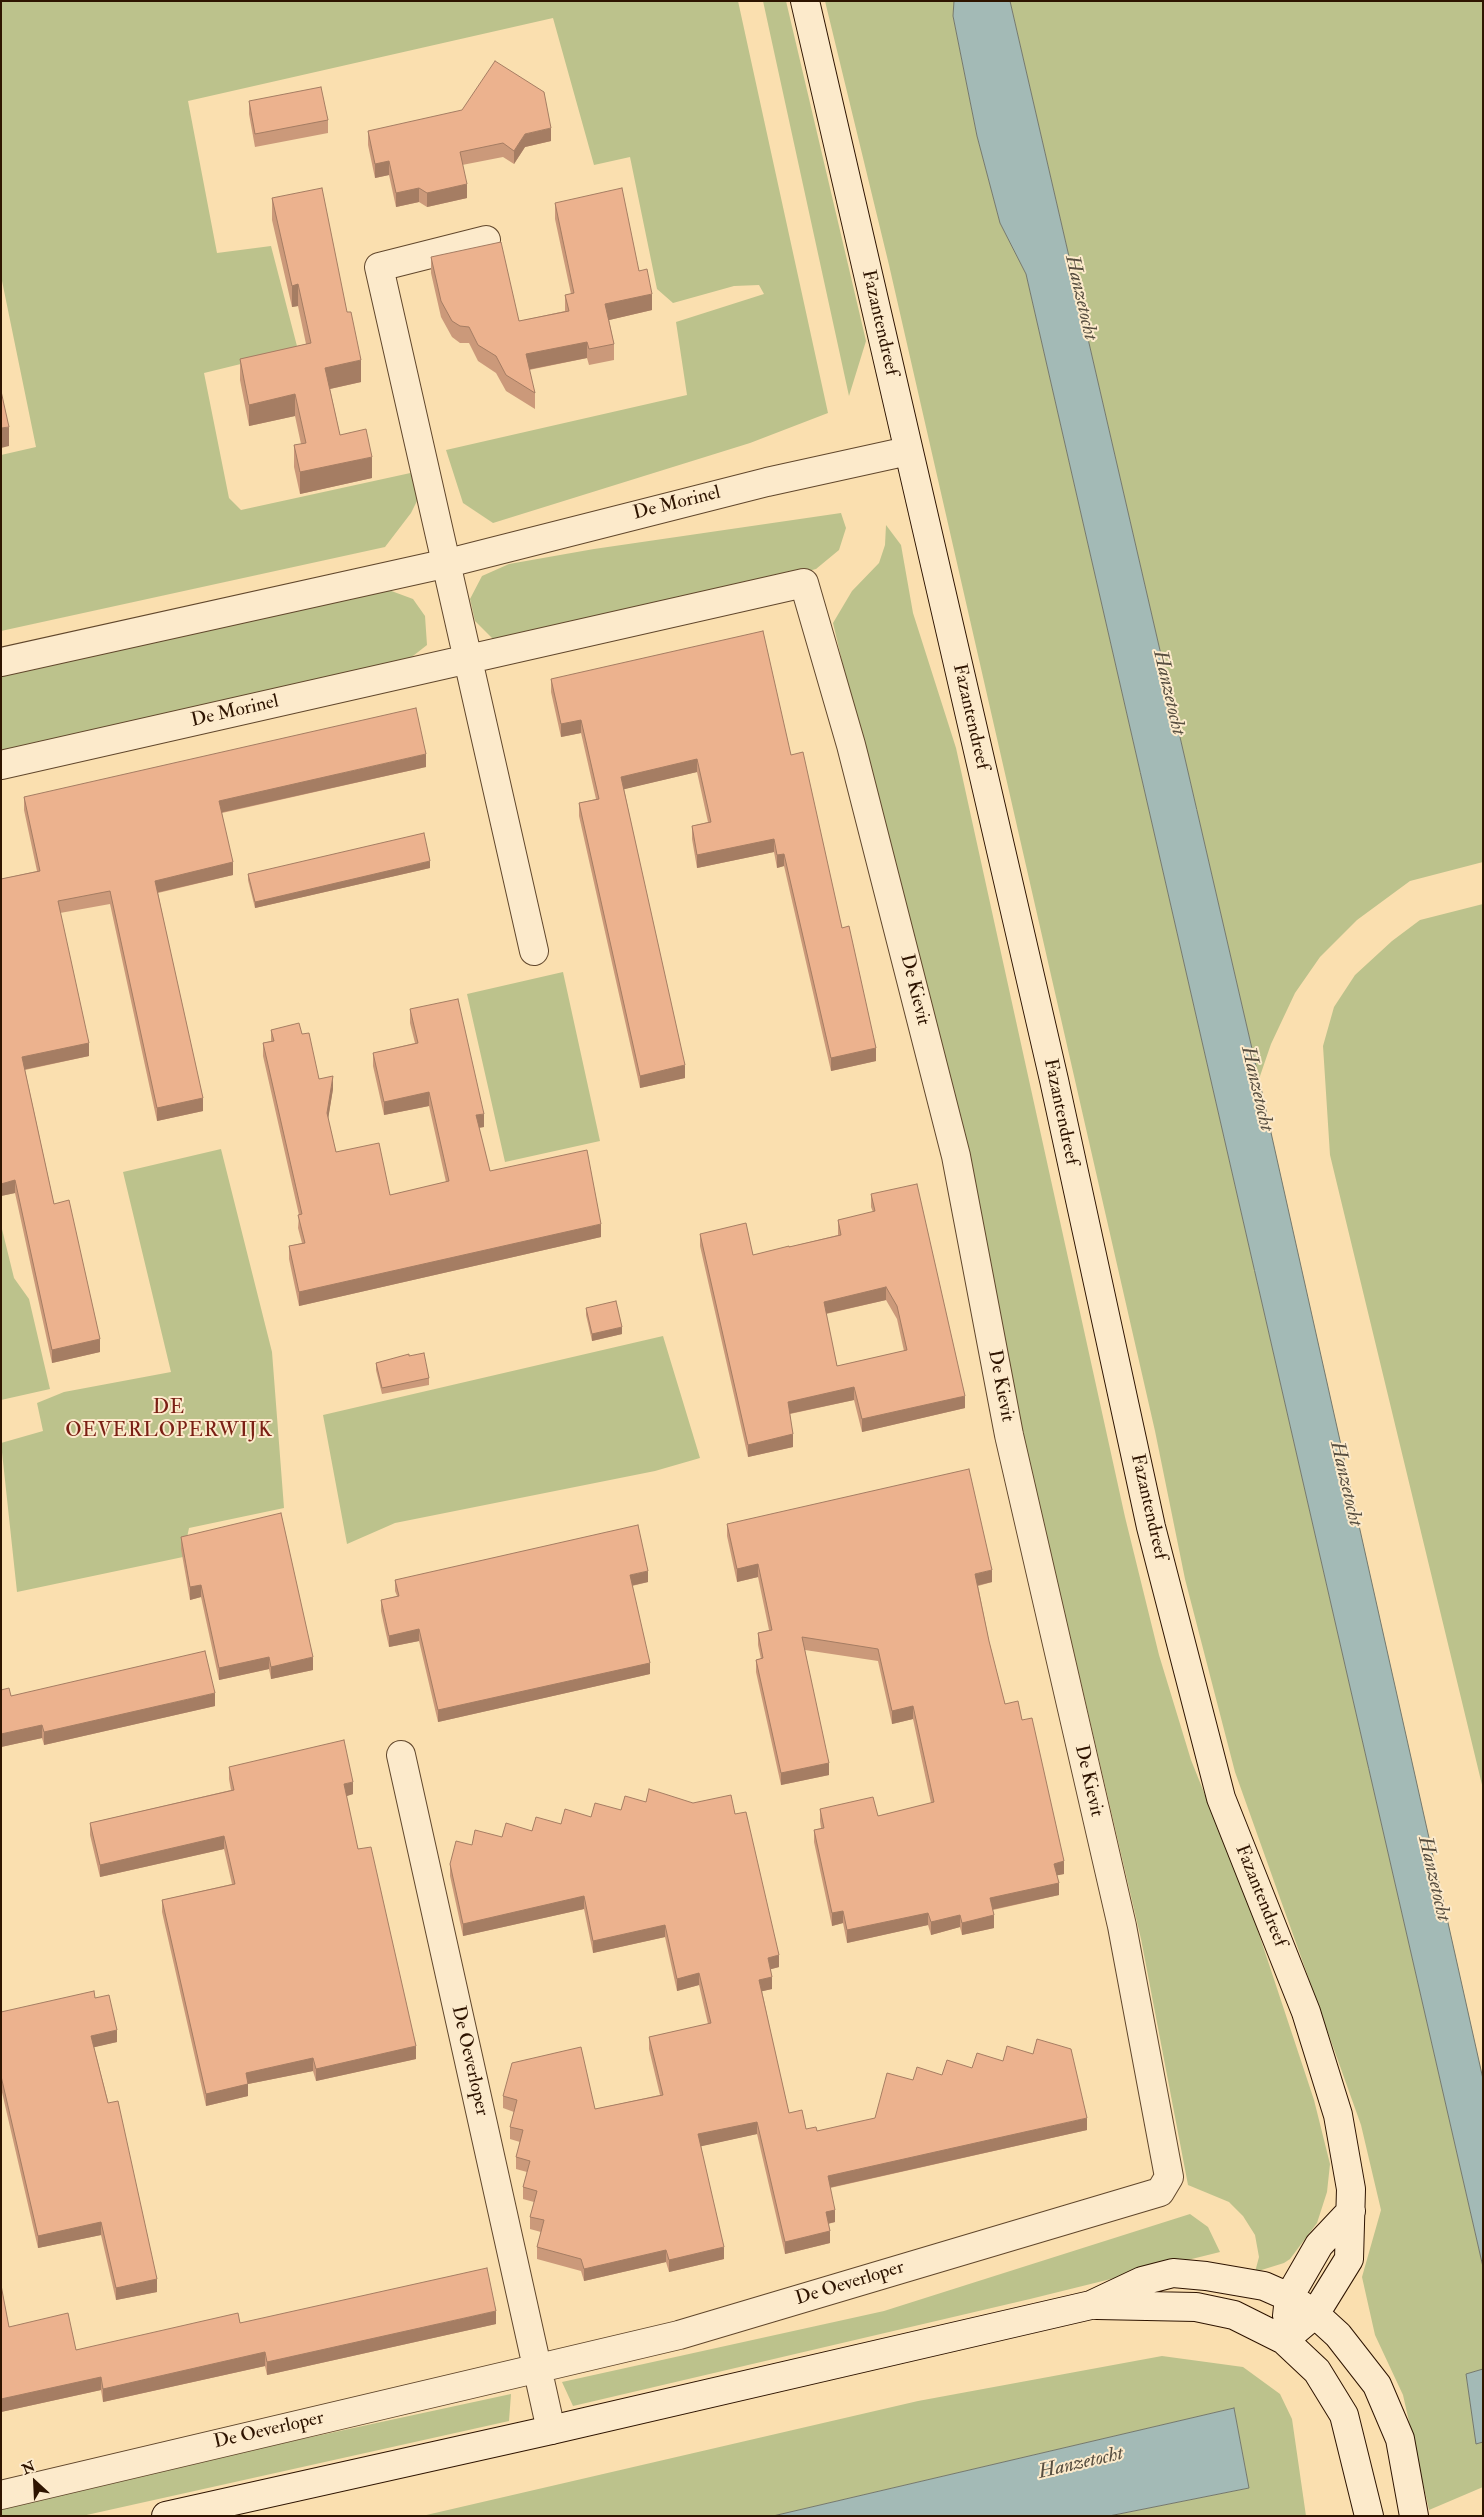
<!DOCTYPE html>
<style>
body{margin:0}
#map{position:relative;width:1484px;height:2517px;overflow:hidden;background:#fadfaf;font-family:"IM FELL Double Pica",serif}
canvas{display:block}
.frame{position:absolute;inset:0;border:2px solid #2e1400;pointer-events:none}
.north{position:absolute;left:10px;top:2457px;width:50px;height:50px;-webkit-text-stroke:4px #fceacb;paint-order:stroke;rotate:335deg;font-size:14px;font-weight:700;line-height:20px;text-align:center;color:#2e1400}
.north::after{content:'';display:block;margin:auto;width:18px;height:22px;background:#2e1400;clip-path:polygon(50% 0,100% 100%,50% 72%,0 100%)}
</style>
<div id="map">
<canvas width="1484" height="2517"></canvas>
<div class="frame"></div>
<div class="north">N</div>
</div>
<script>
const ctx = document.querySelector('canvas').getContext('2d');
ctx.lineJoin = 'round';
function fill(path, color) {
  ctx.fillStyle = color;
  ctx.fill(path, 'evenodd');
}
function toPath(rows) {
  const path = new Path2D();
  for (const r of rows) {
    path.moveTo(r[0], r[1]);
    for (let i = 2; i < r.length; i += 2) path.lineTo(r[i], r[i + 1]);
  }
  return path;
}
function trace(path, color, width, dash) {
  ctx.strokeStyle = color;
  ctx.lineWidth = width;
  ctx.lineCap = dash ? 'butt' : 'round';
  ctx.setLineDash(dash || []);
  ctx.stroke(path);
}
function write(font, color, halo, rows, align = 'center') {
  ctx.font = font + ' "IM FELL Double Pica",serif';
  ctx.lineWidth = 4;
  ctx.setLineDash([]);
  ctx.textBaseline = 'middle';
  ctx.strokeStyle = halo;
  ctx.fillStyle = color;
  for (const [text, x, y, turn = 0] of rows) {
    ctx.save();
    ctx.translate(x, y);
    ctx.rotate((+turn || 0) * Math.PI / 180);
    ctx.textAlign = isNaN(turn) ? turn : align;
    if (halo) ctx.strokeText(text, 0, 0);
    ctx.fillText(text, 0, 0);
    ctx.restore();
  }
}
fill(toPath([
 [1,1,738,1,828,413,750,443,493,523,463,503,446,450,687,395,676,322,764,294,759,285,734,286,673,303,657,289,630,157,594,165,553,18,188,101,217,253,271,246,298,350,204,373,229,498,241,510,415,472,420,495,411,513,385,547,1,631,1,455,36,447,1,276],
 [763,1,786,1,866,341,849,396],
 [825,1,954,1,953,16,977,136,1000,223,1026,274,1483,2267,1483,2369,1466,2374,1477,2444,1483,2442,1483,2487,1429,2510,1403,2395,1375,2335,1362,2277,1381,2210,1361,2125,1235,1772,1185,1579,1155,1431,889,265],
 [1010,1,1483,1,1483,862,1410,881,1357,920,1320,957,1295,993,1271,1044,1259,1079],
 [841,513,846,528,839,550,816,569,766,582,493,639,475,621,470,599,482,576,509,564,594,549],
 [886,525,901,545,913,613,956,748,1125,1517,1159,1655,1191,1760,1250,1907,1314,2100,1330,2164,1327,2192,1317,2223,1290,2259,1284,2263,1255,2272,1259,2257,1255,2235,1243,2216,1229,2202,1188,2185,1141,1939,833,623,852,591,879,563,885,545],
 [386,589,413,599,425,616,427,645,404,663,1,753,1,676],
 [1483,904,1483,1789,1330,1155,1323,1046,1334,1007,1355,975,1392,941,1420,920],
 [563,972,600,1141,505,1162,467,994],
 [221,1149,272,1352,284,1508,189,1528,183,1557,17,1592,1,1443,43,1431,37,1403,64,1392,171,1372,123,1172],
 [1,1225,14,1278,29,1299,50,1389,1,1400],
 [663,1336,700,1458,655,1471,395,1523,347,1544,323,1415],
 [1190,2214,1208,2227,1220,2252,1030,2299,573,2406,562,2382,884,2311],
 [1162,2356,1243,2367,1280,2394,1292,2419,1306,2516,1109,2516,1249,2488,1234,2408,773,2516,422,2516,918,2401],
 [511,2394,509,2421,82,2516,1,2516,1,2504]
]), '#bcc28c');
const water = toPath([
 [954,1,1010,1,1259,1079,1483,2079,1483,2267,1026,274,1000,223,977,136,953,16,954,1],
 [1483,2369,1483,2442,1476,2444,1466,2374,1483,2369],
 [1234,2408,1249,2488,1109,2516,773,2516,1234,2408]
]);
fill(water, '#a3bab6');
trace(water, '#74786d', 1);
const street = toPath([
 [486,240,379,267,534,951],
 [1,662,448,563,767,482,908,451],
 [1,765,804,583,851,745,956,1156,1009,1435,1122,1926,1169,2177,1160,2192,679,2335,1,2495],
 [401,1755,551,2430]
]);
const secondary = toPath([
 [805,1,1054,1080,1151,1527,1221,1798,1306,2012,1338,2115,1351,2189,1349,2259,1315,2314,1284,2340],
 [1097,2305,1196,2307,1234,2315,1284,2340,1317,2371,1344,2415,1369,2516],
 [1287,2316,1289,2297,1319,2245,1351,2211],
 [166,2516,551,2430,1091,2305,1142,2281,1173,2273,1206,2276,1264,2286,1289,2297,1315,2314,1338,2335,1377,2385,1400,2439,1414,2516]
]);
trace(street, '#61472c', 30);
trace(secondary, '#2e1400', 30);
trace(street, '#fceacb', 28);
trace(secondary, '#fceacb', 28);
fill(toPath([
 [249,101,328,120,328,133,255,147,249,114],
 [368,131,551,141,525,147,514,164,503,157,462,165,467,198,427,207,419,202,396,207,389,175,375,178,368,145],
 [272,198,361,382,330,389,340,435,372,478,300,494,294,467,294,445,301,444,295,416,249,426,240,380,240,359,306,344,298,306,292,307,272,220],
 [555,203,639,271,652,310,609,320,614,344,614,360,589,365,587,358,529,370,535,393,535,409,506,391,496,373,478,361,469,343,460,343,452,337,441,317,431,273,431,257,519,321,565,311,565,295,571,294,555,219],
 [551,679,791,755,842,928,876,1061,831,1071,784,866,777,868,774,852,697,868,692,839,692,826,708,822,697,772,624,789,685,1078,640,1088,579,816,579,803,596,799,581,733,561,737,551,692],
 [426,767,222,813,233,875,158,893,203,1111,157,1121,110,904,60,913,89,1056,25,1070,54,1204,100,1352,52,1363,15,1193,1,1196,1,879,37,871,24,810,24,797],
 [430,868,255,908,248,880,248,874],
 [410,1009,484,1127,479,1128,490,1171,601,1237,299,1306,289,1259,289,1246,302,1243,298,1228,299,1215,263,1056,263,1043,271,1041,271,1030,302,1034,319,1079,333,1089,328,1118,336,1152,390,1195,446,1182,429,1106,384,1115,373,1066,373,1053,415,1043,410,1023],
 [871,1194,965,1408,862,1432,854,1400,790,1414,793,1447,748,1457,700,1246,700,1234,753,1255,789,1247,838,1235,838,1220,873,1212,871,1207],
 [886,1300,897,1319,904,1351,837,1366,826,1314],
 [586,1308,622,1334,592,1341,586,1315],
 [409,1356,429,1378,429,1385,382,1394,376,1370,376,1363],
 [727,1524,992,1582,978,1586,989,1641,1005,1704,1022,1720,1064,1874,1057,1875,1059,1895,993,1910,994,1928,962,1935,960,1927,931,1935,928,1925,847,1943,843,1923,832,1926,814,1842,814,1830,821,1828,820,1821,820,1809,878,1816,931,1803,913,1719,892,1724,878,1661,805,1650,829,1775,781,1785,756,1672,756,1660,761,1659,758,1645,758,1633,769,1630,758,1577,737,1582,727,1536],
 [181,1537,313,1670,271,1679,269,1669,219,1680,201,1597,190,1600,181,1549],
 [395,1580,648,1582,632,1586,650,1674,438,1722,419,1641,389,1647,381,1611,381,1600,397,1596,395,1591],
 [1,1690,11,1696,215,1706,44,1745,42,1738,1,1747],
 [229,1767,353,1794,346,1796,358,1849,416,2059,316,2081,313,2071,248,2084,248,2096,206,2106,162,1912,162,1900,232,1884,224,1849,100,1877,90,1835,90,1823,231,1790,229,1779],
 [646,1802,693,1803,735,1814,779,1967,771,1969,772,1989,762,1991,774,2048,789,2113,806,2129,817,2131,1087,2130,830,2188,835,2222,828,2224,830,2243,785,2254,757,2134,701,2146,724,2259,669,2272,666,2262,584,2281,581,2271,537,2259,537,2247,541,2232,530,2229,530,2217,534,2202,523,2199,523,2187,527,2172,516,2169,516,2157,520,2142,510,2139,510,2127,514,2112,503,2108,503,2096,595,2109,660,2095,649,2049,649,2037,708,2024,699,1985,677,1991,665,1937,593,1953,584,1909,463,1936,450,1876,450,1864,472,1845,502,1837,621,1810],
 [95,1998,117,2042,94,2047,157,2292,116,2300,101,2235,38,2248,1,2088,1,2012],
 [1,2285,9,2327,76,2350,240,2323,496,2324,267,2375,265,2366,103,2402,101,2390,1,2412]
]), '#cb997a');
fill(toPath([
 [551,128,551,141,525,147,514,164,514,151,525,134],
 [389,161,389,175,375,178,375,164],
 [467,184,467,198,427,207,427,193],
 [419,188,419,202,396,207,396,193],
 [298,284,298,306,292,307,292,286],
 [652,294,652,310,605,321,605,304],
 [587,342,587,358,526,370,526,354],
 [361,360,361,382,325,390,325,368],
 [295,394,295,416,249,426,249,405],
 [9,427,9,446,1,448,1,428],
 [372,457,372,478,300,494,300,472],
 [581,720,581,733,561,737,561,724],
 [426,754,426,767,219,813,219,801],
 [697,759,697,772,621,790,621,777],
 [774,839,774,852,697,868,697,855],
 [784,854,784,866,777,868,777,855],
 [430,861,430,868,255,908,255,902],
 [233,862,233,875,155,893,155,881],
 [89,1043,89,1056,22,1070,22,1057],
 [876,1048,876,1061,831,1071,831,1058],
 [685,1065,685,1078,640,1088,640,1076],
 [333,1076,333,1089,327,1126,327,1113],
 [429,1092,429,1106,384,1115,384,1102],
 [203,1098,203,1111,157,1121,157,1108],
 [484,1114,484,1127,476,1128,476,1115],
 [15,1180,15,1193,1,1196,1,1184],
 [601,1224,601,1237,299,1306,299,1292],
 [886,1287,886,1300,824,1314,824,1302],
 [622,1327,622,1334,592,1341,592,1334],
 [100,1339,100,1352,52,1363,52,1350],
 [854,1387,854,1400,788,1414,788,1402],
 [965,1396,965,1408,862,1432,862,1419],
 [793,1434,793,1447,748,1457,748,1445],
 [758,1564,758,1577,737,1582,737,1569],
 [992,1570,992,1582,975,1586,975,1574],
 [648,1571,648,1582,630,1586,630,1575],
 [201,1585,201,1597,190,1600,190,1587],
 [419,1629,419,1641,389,1647,389,1636],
 [269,1657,269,1669,219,1680,219,1668],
 [313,1657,313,1670,271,1679,271,1667],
 [650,1663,650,1674,438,1722,438,1710],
 [215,1693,215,1706,44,1745,44,1732],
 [913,1706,913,1719,892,1724,892,1711],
 [42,1725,42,1738,1,1747,1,1734],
 [829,1763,829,1775,781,1785,781,1773],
 [353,1782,353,1794,344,1797,344,1784],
 [224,1836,224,1849,100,1877,100,1865],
 [1064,1861,1064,1874,1054,1876,1054,1864],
 [1059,1883,1059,1895,990,1910,990,1898],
 [584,1896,584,1909,463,1936,463,1924],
 [843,1911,843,1923,832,1926,832,1913],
 [928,1913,928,1925,847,1943,847,1930],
 [960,1915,960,1927,931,1935,931,1922],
 [994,1915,994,1928,962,1935,962,1923],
 [665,1925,665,1937,593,1953,593,1941],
 [779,1955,779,1967,768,1970,768,1958],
 [699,1973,699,1985,677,1991,677,1979],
 [772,1977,772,1989,759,1992,759,1980],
 [117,2030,117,2042,91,2048,91,2036],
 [416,2046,416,2059,316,2081,316,2069],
 [313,2058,313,2071,248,2084,248,2096,206,2106,206,2094,246,2073],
 [1087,2118,1087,2130,828,2188,828,2176],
 [757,2122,757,2134,698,2147,698,2134],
 [835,2210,835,2222,826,2224,826,2212],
 [101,2222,101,2235,38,2248,38,2236],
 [830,2231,830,2243,785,2254,785,2242],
 [724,2247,724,2259,669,2272,669,2260],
 [666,2250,666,2262,584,2281,584,2269],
 [157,2279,157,2292,116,2300,116,2288],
 [496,2311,496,2324,267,2375,267,2362],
 [265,2352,265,2366,103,2402,103,2389],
 [101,2377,101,2390,1,2412,1,2399]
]), '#a57d63');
const building = toPath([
 [495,61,544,92,551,128,525,134,514,151,503,143,460,152,467,184,427,193,419,188,396,193,389,161,375,164,368,131,462,110,495,61],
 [321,87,328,120,255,134,249,101,321,87],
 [322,188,347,312,351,312,361,360,325,368,340,435,366,429,372,457,300,472,294,445,306,443,295,394,249,405,240,359,311,343,298,284,292,286,272,198,322,188],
 [622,188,639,271,647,269,652,294,605,304,614,344,589,349,587,342,526,354,535,393,506,375,496,356,478,345,469,327,460,326,452,321,441,301,431,257,501,242,519,321,569,311,565,295,574,293,555,203,622,188],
 [1,391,9,427,1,428,1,391],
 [763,631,791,755,803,752,842,928,849,926,876,1048,831,1058,784,854,777,855,774,839,697,855,692,826,711,822,697,759,621,777,685,1065,640,1076,579,803,599,799,581,720,561,724,551,679,763,631],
 [416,708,426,754,219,801,233,862,155,881,203,1098,157,1108,110,891,58,901,89,1043,22,1057,54,1204,69,1200,100,1339,52,1350,15,1180,1,1184,1,879,40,871,24,797,416,708],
 [424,833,430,861,255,902,248,874,424,833],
 [458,999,484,1114,476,1115,490,1171,587,1150,601,1224,299,1292,289,1246,305,1243,298,1215,302,1214,263,1043,274,1041,271,1030,299,1023,302,1034,309,1033,319,1079,333,1076,327,1113,336,1152,379,1143,390,1195,449,1181,429,1092,384,1102,373,1053,418,1043,410,1009,458,999],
 [917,1184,965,1396,862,1419,854,1387,788,1402,793,1434,748,1445,700,1234,746,1223,753,1255,789,1246,789,1247,841,1235,838,1220,875,1211,871,1194,917,1184],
 [886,1287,897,1306,907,1350,837,1366,824,1302,886,1287],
 [616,1301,622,1327,592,1334,586,1308,616,1301],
 [424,1353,429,1378,382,1388,376,1363,409,1354,409,1356,424,1353],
 [969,1469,992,1570,975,1574,989,1641,1005,1704,1018,1701,1022,1720,1032,1718,1064,1861,1054,1864,1059,1883,990,1898,994,1915,962,1923,960,1915,931,1922,928,1913,847,1930,843,1911,832,1913,814,1830,824,1828,820,1809,873,1797,878,1816,934,1802,913,1706,892,1711,878,1649,802,1637,829,1763,781,1773,756,1660,763,1658,758,1633,772,1630,758,1564,737,1569,727,1524,969,1469],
 [281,1513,313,1657,271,1667,269,1657,219,1668,201,1585,190,1587,181,1537,281,1513],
 [638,1525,648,1571,630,1575,650,1663,438,1710,419,1629,389,1636,381,1600,399,1596,395,1580,638,1525],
 [205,1651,215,1693,44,1732,42,1725,1,1734,1,1690,9,1688,11,1696,205,1651],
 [344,1740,353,1782,344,1784,358,1849,371,1847,416,2046,316,2069,313,2058,246,2073,248,2084,206,2094,162,1900,235,1884,224,1836,100,1865,90,1823,234,1790,229,1767,344,1740],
 [649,1789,693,1803,731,1795,735,1814,746,1812,779,1955,768,1958,772,1977,759,1980,789,2113,802,2110,806,2129,816,2127,817,2131,875,2118,887,2073,913,2080,917,2067,942,2075,947,2060,972,2068,977,2053,1003,2061,1007,2046,1033,2054,1037,2039,1071,2049,1087,2118,828,2176,835,2210,826,2212,830,2231,785,2242,757,2122,698,2134,724,2247,669,2260,666,2250,584,2269,581,2259,537,2247,544,2220,530,2217,537,2191,523,2187,530,2161,516,2157,523,2130,510,2127,517,2100,503,2096,512,2063,581,2047,595,2109,663,2095,649,2037,711,2023,699,1973,677,1979,665,1925,593,1941,584,1896,463,1924,450,1864,456,1841,472,1845,475,1830,502,1837,506,1823,532,1831,536,1817,561,1824,565,1809,591,1817,595,1803,621,1810,625,1796,646,1802,649,1789],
 [94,1991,95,1998,109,1995,117,2030,91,2036,108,2103,118,2101,157,2279,116,2288,101,2222,38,2236,1,2076,1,2012,94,1991],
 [487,2268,496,2311,267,2362,265,2352,103,2389,101,2377,1,2399,1,2285,9,2327,68,2313,76,2350,238,2313,240,2323,487,2268]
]);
fill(building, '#ecb28e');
trace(building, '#a57d63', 1);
write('19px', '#2e1400', '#fceacb', [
 ["Fazantendreef",879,323,77],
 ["De Morinel",677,504,-14],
 ["De Morinel",235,712,-13],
 ["Fazantendreef",970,717,77],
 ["De Kievit",914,990,76],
 ["Fazantendreef",1060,1112,78],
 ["De Kievit",1000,1386,79],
 ["Fazantendreef",1148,1507,77],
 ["De Kievit",1088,1781,77],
 ["Fazantendreef",1260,1896,68],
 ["De Oeverloper",469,2061,77],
 ["De Oeverloper",850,2284,-17],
 ["De Oeverloper",269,2431,-13]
]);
write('italic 20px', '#574e40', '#fceacb', [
 ["Hanzetocht",1080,298,77],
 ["Hanzetocht",1168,693,77],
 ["Hanzetocht",1256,1089,77],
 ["Hanzetocht",1345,1484,77],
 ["Hanzetocht",1433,1879,77],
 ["Hanzetocht",1081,2464,-13]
]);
ctx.letterSpacing = '1px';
write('20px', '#7a1f14', '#fceacb', [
 ["DE",169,1409],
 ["OEVERLOPERWIJK",169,1432]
]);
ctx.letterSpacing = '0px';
</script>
